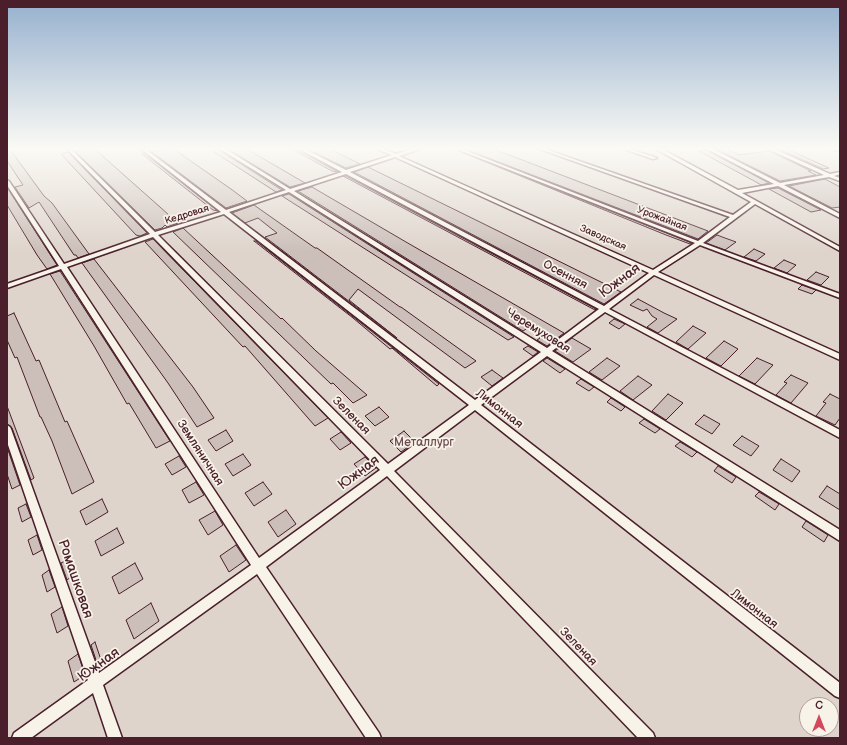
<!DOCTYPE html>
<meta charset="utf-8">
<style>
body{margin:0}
#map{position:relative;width:847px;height:745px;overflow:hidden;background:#f7f3e8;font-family:"Balsamiq Sans",sans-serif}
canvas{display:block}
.frame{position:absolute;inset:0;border:8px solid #4a1f2b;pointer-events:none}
.north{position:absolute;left:799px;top:697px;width:40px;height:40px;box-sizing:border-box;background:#f7f3e8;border:1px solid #b29e9c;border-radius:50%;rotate:0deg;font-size:11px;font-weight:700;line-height:16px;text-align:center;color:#4a1f2b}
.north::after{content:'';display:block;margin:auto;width:14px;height:18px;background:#d1495b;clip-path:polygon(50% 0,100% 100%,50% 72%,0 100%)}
</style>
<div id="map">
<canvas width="847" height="745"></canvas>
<div class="frame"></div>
<div class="north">С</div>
</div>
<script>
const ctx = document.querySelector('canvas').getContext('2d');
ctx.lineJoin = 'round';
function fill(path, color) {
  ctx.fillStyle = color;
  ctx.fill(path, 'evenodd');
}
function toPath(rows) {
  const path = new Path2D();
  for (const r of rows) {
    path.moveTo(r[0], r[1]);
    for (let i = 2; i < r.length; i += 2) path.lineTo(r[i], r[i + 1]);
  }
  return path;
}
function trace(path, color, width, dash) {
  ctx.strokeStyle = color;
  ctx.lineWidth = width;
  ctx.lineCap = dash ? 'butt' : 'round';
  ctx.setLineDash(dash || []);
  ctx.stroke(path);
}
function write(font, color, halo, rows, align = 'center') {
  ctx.font = font + ' "Balsamiq Sans",sans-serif';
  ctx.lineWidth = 3.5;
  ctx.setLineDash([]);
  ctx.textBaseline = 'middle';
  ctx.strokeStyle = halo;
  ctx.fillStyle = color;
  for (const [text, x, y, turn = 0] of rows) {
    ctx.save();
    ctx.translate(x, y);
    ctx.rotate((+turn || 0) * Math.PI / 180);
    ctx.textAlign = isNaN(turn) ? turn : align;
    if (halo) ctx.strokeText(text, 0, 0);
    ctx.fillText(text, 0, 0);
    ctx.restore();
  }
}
fill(toPath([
 [7,148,840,148,840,738,7,738],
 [807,705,831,705,831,729,807,729]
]), '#ded4cc');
const building = toPath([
 [7,148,9,148,44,196,52,203,89,254,78,258,76,255,74,255,39,202,29,208,15,187,23,185,7,161,7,148],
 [88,148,93,148,98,152,178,223,167,227,165,225,162,228,155,230,75,151,88,148],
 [172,148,231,189,247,201,226,208,152,152,172,148],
 [208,148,219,148,219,150,282,190,276,192,208,148],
 [226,148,245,148,305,183,290,187,226,148],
 [290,148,298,148,298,150,338,172,332,171,290,148],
 [305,148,328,148,360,164,346,168,305,148],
 [462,148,487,148,496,150,708,231,698,239,462,148],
 [725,148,739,155,769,151,811,171,808,171,816,175,780,181,716,149,725,148],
 [786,148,800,155,829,168,823,169,779,149,786,148],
 [706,150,769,183,761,185,756,182,699,151,706,150],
 [459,151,692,243,690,244,666,235,459,151],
 [68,152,147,233,140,236,136,235,61,154,68,152],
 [142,154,145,154,218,211,213,210,142,154],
 [368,167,484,224,621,292,604,304,354,172,368,167],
 [343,176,346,176,596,309,595,310,343,176],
 [825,179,840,187,840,207,832,208,789,186,825,179],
 [312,187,406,242,564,333,547,346,537,340,540,338,532,325,523,331,298,191,312,187],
 [778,188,821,210,811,212,769,189,778,188],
 [7,189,8,189,57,265,47,269,37,255,7,205,7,189],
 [289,194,514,337,508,340,282,196,289,194],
 [254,205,315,248,317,248,400,307,401,307,476,361,465,368,358,289,349,300,397,338,265,237,277,233,258,218,245,223,232,213,254,205],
 [183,228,281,319,282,318,316,351,367,395,353,403,333,383,331,384,173,232,183,228],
 [717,235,725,238,736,242,725,250,706,243,717,235],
 [153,239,328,418,315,426,245,346,243,347,145,242,153,239],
 [254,241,256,241,439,384,437,386,392,348,390,349,353,318,254,241],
 [754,249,765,254,756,261,744,257,754,249],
 [94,259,193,387,214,418,197,427,168,383,82,263,94,259],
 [784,260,796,265,787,273,774,268,784,260],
 [60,271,170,441,156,448,129,403,127,404,94,346,50,274,60,271],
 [816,272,829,277,821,285,807,280,816,272],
 [802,285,816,290,812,294,798,289,802,285],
 [638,299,664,313,677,319,658,333,647,327,657,319,652,316,647,309,643,311,630,305,638,299],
 [14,313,36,361,39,360,65,422,67,421,94,482,72,494,52,441,41,417,40,417,17,357,15,358,7,340,7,316,14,313],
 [614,319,625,324,619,329,609,323,614,319],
 [693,326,706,333,688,349,676,342,693,326],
 [572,338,591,349,573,362,555,351,572,338],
 [724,341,738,349,721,366,706,358,724,341],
 [528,346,538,352,533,356,523,349,528,346],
 [547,358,565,369,560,373,543,361,547,358],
 [607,358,620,366,602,380,589,372,607,358],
 [757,358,773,365,755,384,739,376,757,358],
 [492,370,503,378,492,386,481,377,492,370],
 [791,375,808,383,791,403,776,395,787,383,784,382,791,375],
 [638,376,652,385,633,400,620,391,638,376],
 [581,379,594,387,589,391,576,383,581,379],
 [668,394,683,403,666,420,652,411,668,394],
 [830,394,840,399,840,418,835,425,816,416,826,403,823,402,830,394],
 [611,398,625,407,621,411,607,402,611,398],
 [7,406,34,478,31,480,12,428,7,424,7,406],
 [379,407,389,417,375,426,365,416,379,407],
 [704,415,720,424,712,434,695,424,704,415],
 [644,419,660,429,655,433,639,423,644,419],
 [226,430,233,441,216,451,208,440,226,430],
 [404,431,415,442,401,452,390,441,404,431],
 [341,432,351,443,340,450,330,439,341,432],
 [742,436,759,446,751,456,733,445,742,436],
 [680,442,697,452,692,457,675,446,680,442],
 [7,447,20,485,12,489,7,474,7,447],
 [243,454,251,465,233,476,225,464,243,454],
 [179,456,186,467,172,475,165,464,179,456],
 [365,457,376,468,365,476,354,464,365,457],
 [781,459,800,471,792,482,773,470,781,459],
 [718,466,736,477,732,483,714,471,718,466],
 [196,482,204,495,189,503,182,490,196,482],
 [263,482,272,494,254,506,245,493,263,482],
 [827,486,840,494,840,510,819,497,827,486],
 [759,492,779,504,775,510,755,496,759,492],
 [102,499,108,512,86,525,80,511,102,499],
 [26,504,31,517,22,522,18,508,26,504],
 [286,510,296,524,278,537,268,522,286,510],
 [215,511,223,525,208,535,199,520,215,511],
 [806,521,828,535,824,542,802,527,806,521],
 [117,528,124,543,101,556,95,541,117,528],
 [37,535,42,550,33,555,28,540,37,535],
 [236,545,246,560,229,572,220,556,236,545],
 [67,560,72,576,67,580,61,563,67,560],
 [135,563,143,579,119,594,112,577,135,563],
 [49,570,55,587,47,592,42,575,49,570],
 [151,603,159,621,134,639,126,620,151,603],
 [62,607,68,626,57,633,51,614,62,607],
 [95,642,102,663,98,666,91,645,95,642],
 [78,654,85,675,74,682,68,661,78,654]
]);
fill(building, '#ccbfb9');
trace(building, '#4a1f2b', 1);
const street = toPath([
 [66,148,70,148,155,232,221,212,140,148,144,148,226,210,286,190,220,149,220,148,224,148,290,189,342,172,299,149,299,148,303,148,346,170,392,155,377,149,377,148,381,148,396,154,415,148,420,148,420,149,399,156,653,270,695,243,454,148,459,148,698,241,730,217,537,148,542,148,733,215,751,202,656,149,656,148,660,148,738,190,774,184,707,149,707,148,711,148,780,183,824,175,768,149,768,148,772,148,830,174,840,172,840,174,834,176,840,178,840,181,829,177,784,185,840,214,840,218,778,186,742,193,840,247,840,251,755,204,703,243,840,294,840,298,700,245,658,272,840,354,840,360,654,275,609,309,840,430,840,438,605,312,552,351,840,530,840,541,547,356,481,405,840,683,840,698,835,696,475,410,394,471,653,733,655,738,638,738,387,476,266,567,379,733,381,738,366,738,257,574,103,685,122,738,108,738,93,693,31,738,12,738,14,733,88,680,7,442,7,425,10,427,11,429,99,673,251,565,61,269,7,288,7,284,59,266,7,185,7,180,9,181,64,264,150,234,66,148],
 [395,157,649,273,604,306,350,172,395,157],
 [346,174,599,309,547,348,294,191,346,174],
 [289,192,541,352,475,400,229,212,289,192],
 [224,214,469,405,388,464,158,235,224,214],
 [153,237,380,470,259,558,67,267,153,237],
 [621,148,626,148,657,158,653,159,621,148],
 [832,148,840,149,840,151,832,149,832,148]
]);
trace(street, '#4a1f2b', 3);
fill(street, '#f7f3e8');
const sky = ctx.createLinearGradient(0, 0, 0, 252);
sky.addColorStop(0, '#96b0ce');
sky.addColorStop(0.59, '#fbfaf5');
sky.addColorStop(1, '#fbfaf500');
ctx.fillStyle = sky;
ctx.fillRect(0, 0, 847, 252);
write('10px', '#4a1f2b', '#f7f3e8', [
 ["Кедровая",187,215,-17],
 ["Урожайная",662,219,21],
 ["Заводская",603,238,24]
]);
write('12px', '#4a1f2b', '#f7f3e8', [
 ["Осенняя",565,275,28],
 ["Черемуховая",538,331,32],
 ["Лимонная",499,409,38],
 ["Зеленая",351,416,45],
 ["Земляничная",200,453,57],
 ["Лимонная",754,609,38],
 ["Зеленая",578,647,46]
]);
write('12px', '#6f4c53', '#f7f3e8', [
 ["Металлург",424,443]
]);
write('14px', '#4a1f2b', '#f7f3e8', [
 ["Южная",620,281,-37],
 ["Южная",359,473,-37],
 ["Ромашковая",75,579,71],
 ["Южная",99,665,-36]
]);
</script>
